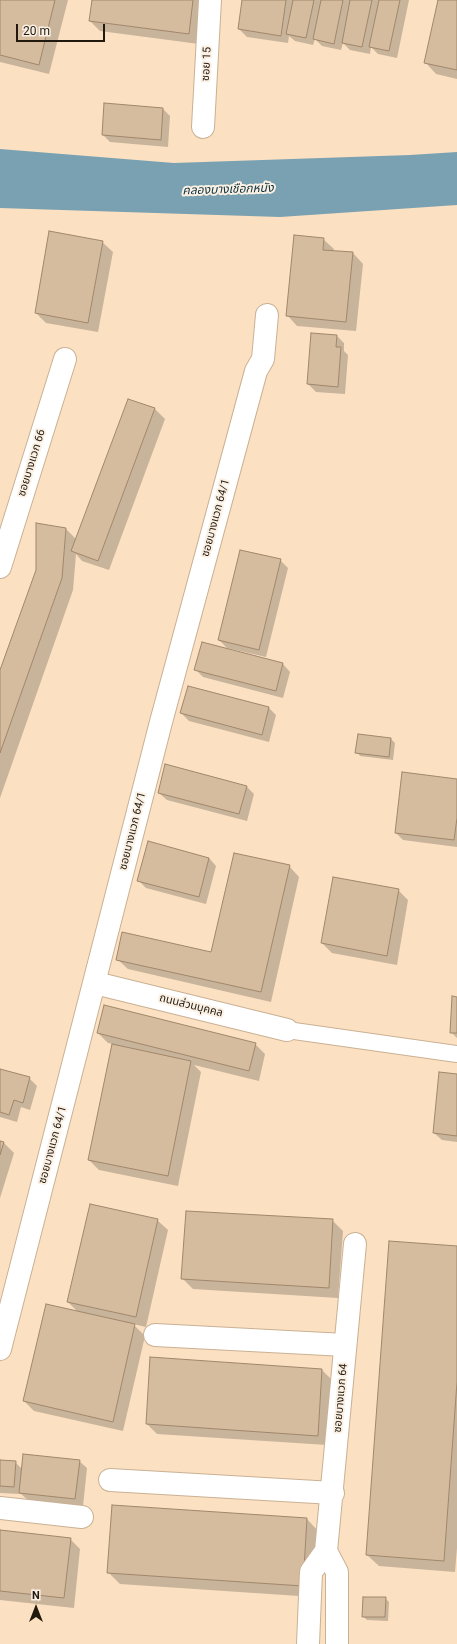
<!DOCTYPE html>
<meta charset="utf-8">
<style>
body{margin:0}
#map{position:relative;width:457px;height:1644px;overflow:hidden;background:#fbe0c2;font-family:Roboto,sans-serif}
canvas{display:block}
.north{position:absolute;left:16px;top:1588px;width:40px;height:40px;-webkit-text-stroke:3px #fbf0e4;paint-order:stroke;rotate:0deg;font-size:11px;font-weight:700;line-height:16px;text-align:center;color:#22190e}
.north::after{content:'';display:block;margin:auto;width:14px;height:18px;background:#22190e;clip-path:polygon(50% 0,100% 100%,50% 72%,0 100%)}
.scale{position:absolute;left:16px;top:24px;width:89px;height:18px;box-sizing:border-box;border:2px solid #22190e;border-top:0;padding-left:5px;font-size:12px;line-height:14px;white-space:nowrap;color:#22190e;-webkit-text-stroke:3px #fbf0e4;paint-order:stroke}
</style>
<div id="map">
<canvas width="457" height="1644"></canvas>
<div class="north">N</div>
<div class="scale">20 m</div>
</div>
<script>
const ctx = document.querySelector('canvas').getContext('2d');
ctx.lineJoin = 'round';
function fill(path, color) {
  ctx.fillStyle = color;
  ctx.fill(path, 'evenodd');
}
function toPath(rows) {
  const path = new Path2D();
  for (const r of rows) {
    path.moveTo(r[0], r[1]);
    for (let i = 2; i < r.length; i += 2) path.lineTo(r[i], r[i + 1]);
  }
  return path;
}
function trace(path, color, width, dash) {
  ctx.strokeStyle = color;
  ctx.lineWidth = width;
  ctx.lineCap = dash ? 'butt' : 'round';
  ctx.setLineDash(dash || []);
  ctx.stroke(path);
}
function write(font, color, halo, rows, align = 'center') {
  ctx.font = font + ' Roboto,"Noto Sans Thai",sans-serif';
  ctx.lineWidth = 4;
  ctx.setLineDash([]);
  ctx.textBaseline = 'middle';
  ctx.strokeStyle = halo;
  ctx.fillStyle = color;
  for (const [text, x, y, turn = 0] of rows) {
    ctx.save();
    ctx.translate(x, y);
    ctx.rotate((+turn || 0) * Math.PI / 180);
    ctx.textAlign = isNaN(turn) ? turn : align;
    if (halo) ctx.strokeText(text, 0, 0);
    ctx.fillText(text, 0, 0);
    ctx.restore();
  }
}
fill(toPath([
 [0,149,174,163,410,155,457,152,457,205,280,217,0,208]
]), '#79a1b1');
fill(toPath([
 [0,0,68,0,49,74,0,62],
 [93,0,204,0,199,44,100,31,90,21],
 [243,0,409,0,397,58,378,54,371,47,370,54,350,50,343,43,341,50,322,46,315,39,313,45,295,41,289,36,288,43,247,37,239,29],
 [439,0,457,0,457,79,436,74,425,62],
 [163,109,170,116,168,147,110,142,103,135],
 [323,239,334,249,333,252,353,253,363,264,356,331,297,326,287,315],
 [102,242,113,252,98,332,46,323,36,313],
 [337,336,344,343,344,351,348,355,345,394,316,392,308,384],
 [155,409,165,419,109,570,82,561,76,554,73,590,0,798,0,673,66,529,76,539],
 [280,560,288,568,266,657,227,648,219,640],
 [283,664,290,672,283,698,203,677,195,669],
 [269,708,276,715,269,742,189,721,181,713],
 [359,736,391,739,395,743,393,760,360,756,357,752],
 [457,780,457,847,403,840,396,833],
 [247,787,254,794,247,821,167,800,159,793],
 [209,858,216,866,206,904,146,888,138,880],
 [289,866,299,877,271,1002,128,969,117,959,212,953],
 [398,890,408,900,397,965,332,953,322,943],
 [457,998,457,1038,451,1032],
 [98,1033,255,1044,265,1054,259,1081,194,1065,201,1072,178,1186,99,1170,89,1160,113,1044,108,1043],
 [0,1070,29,1078,37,1086,30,1110,21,1107,17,1122,0,1117],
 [457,1075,457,1142,442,1140,434,1133],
 [0,1142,4,1143,14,1153,0,1198],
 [157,1220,168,1230,146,1327,133,1324,145,1336,123,1431,34,1411,24,1401,79,1313,68,1302],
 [332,1220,343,1231,338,1298,193,1289,182,1278],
 [457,1247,457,1548,455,1572,379,1566,367,1555],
 [151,1358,322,1370,332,1380,327,1445,157,1434,147,1424],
 [0,1461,15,1462,22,1469,79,1461,87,1468,83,1506,28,1500,21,1494,0,1493],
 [307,1519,318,1531,314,1597,120,1584,108,1572],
 [0,1531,70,1539,80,1549,74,1608,0,1600],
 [385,1598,389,1602,388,1621,367,1620,363,1616]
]), '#0003');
const building = toPath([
 [0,0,55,0,39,65,0,55,0,0],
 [92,0,193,0,189,34,89,21,92,0],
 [242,0,286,0,281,36,238,29,242,0],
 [293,0,314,0,306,38,286,34,293,0],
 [321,0,343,0,334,44,313,39,321,0],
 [350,0,372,0,362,47,342,43,350,0],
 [379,0,400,0,389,51,369,47,379,0],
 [438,0,457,0,457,70,424,63,438,0],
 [104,103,163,108,161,140,102,135,104,103],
 [49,231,103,241,88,323,35,313,49,231],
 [294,235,324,238,323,250,353,252,346,322,286,316,294,235],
 [311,333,337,335,336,347,341,347,338,387,307,384,311,333],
 [128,399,155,408,98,561,71,551,128,399],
 [36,523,66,528,62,578,0,753,0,670,36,570,36,523],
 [240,550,281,559,259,650,218,640,240,550],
 [202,642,283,663,276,691,194,670,202,642],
 [188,686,269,707,262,735,180,713,188,686],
 [358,734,391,738,389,757,355,753,358,734],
 [165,764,247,786,239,814,158,793,165,764],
 [402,772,457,779,457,818,454,840,395,833,402,772],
 [148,841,209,858,199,897,137,881,148,841],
 [234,853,290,865,261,992,116,960,122,932,211,952,234,853],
 [333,877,399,889,387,956,321,943,333,877],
 [452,996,457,997,457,1033,450,1033,452,996],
 [104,1005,256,1043,249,1071,97,1033,104,1005],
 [112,1044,191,1061,168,1176,88,1160,112,1044],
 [0,1069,30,1077,23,1103,14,1100,9,1115,0,1112,0,1069],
 [439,1072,457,1074,457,1136,433,1133,439,1072],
 [0,1141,4,1142,0,1155,0,1141],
 [90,1204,158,1219,136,1317,67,1302,90,1204],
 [186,1211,333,1219,329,1288,181,1279,186,1211],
 [389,1241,457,1246,457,1382,444,1561,366,1555,389,1241],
 [46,1304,135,1324,113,1422,23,1401,46,1304],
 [150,1357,322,1369,318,1436,146,1424,150,1357],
 [23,1454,80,1460,75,1499,19,1493,23,1454],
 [0,1460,16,1461,14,1487,0,1486,0,1460],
 [112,1505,307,1518,303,1586,107,1573,112,1505],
 [0,1530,71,1538,64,1598,0,1591,0,1530],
 [363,1597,386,1597,385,1617,362,1617,363,1597]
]);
fill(building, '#d6bc9f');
trace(building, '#a0876b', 1);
const service = toPath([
 [287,1030,457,1054]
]);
const minor = toPath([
 [203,127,210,0],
 [0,567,65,359],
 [95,983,287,1030],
 [155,1335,345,1345],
 [0,1349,161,722,256,371,263,359,267,315],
 [110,1480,333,1493],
 [0,1508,82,1517],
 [326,1551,337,1572,337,1644],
 [308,1644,311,1572,326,1551,355,1244]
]);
trace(service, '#cab194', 18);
trace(minor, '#cab194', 24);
trace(service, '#fff', 16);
trace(minor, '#fff', 22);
write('11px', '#22190e', '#fbf0e4', [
 ["ซอย 15",207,64,-87],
 ["ซอยบางแวก 66",32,463,-73],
 ["ซอยบางแวก 64/1",216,518,-75],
 ["ซอยบางแวก 64/1",133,831,-76],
 ["ถนนส่วนบุคคล",191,1006,14],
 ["ซอยบางแวก 64/1",53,1145,-75],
 ["ซอยบางแวก 64",341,1398,-85]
]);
write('italic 12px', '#0b313e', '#fbf0e4', [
 ["คลองบางเชือกหนัง",228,190,-2]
]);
</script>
